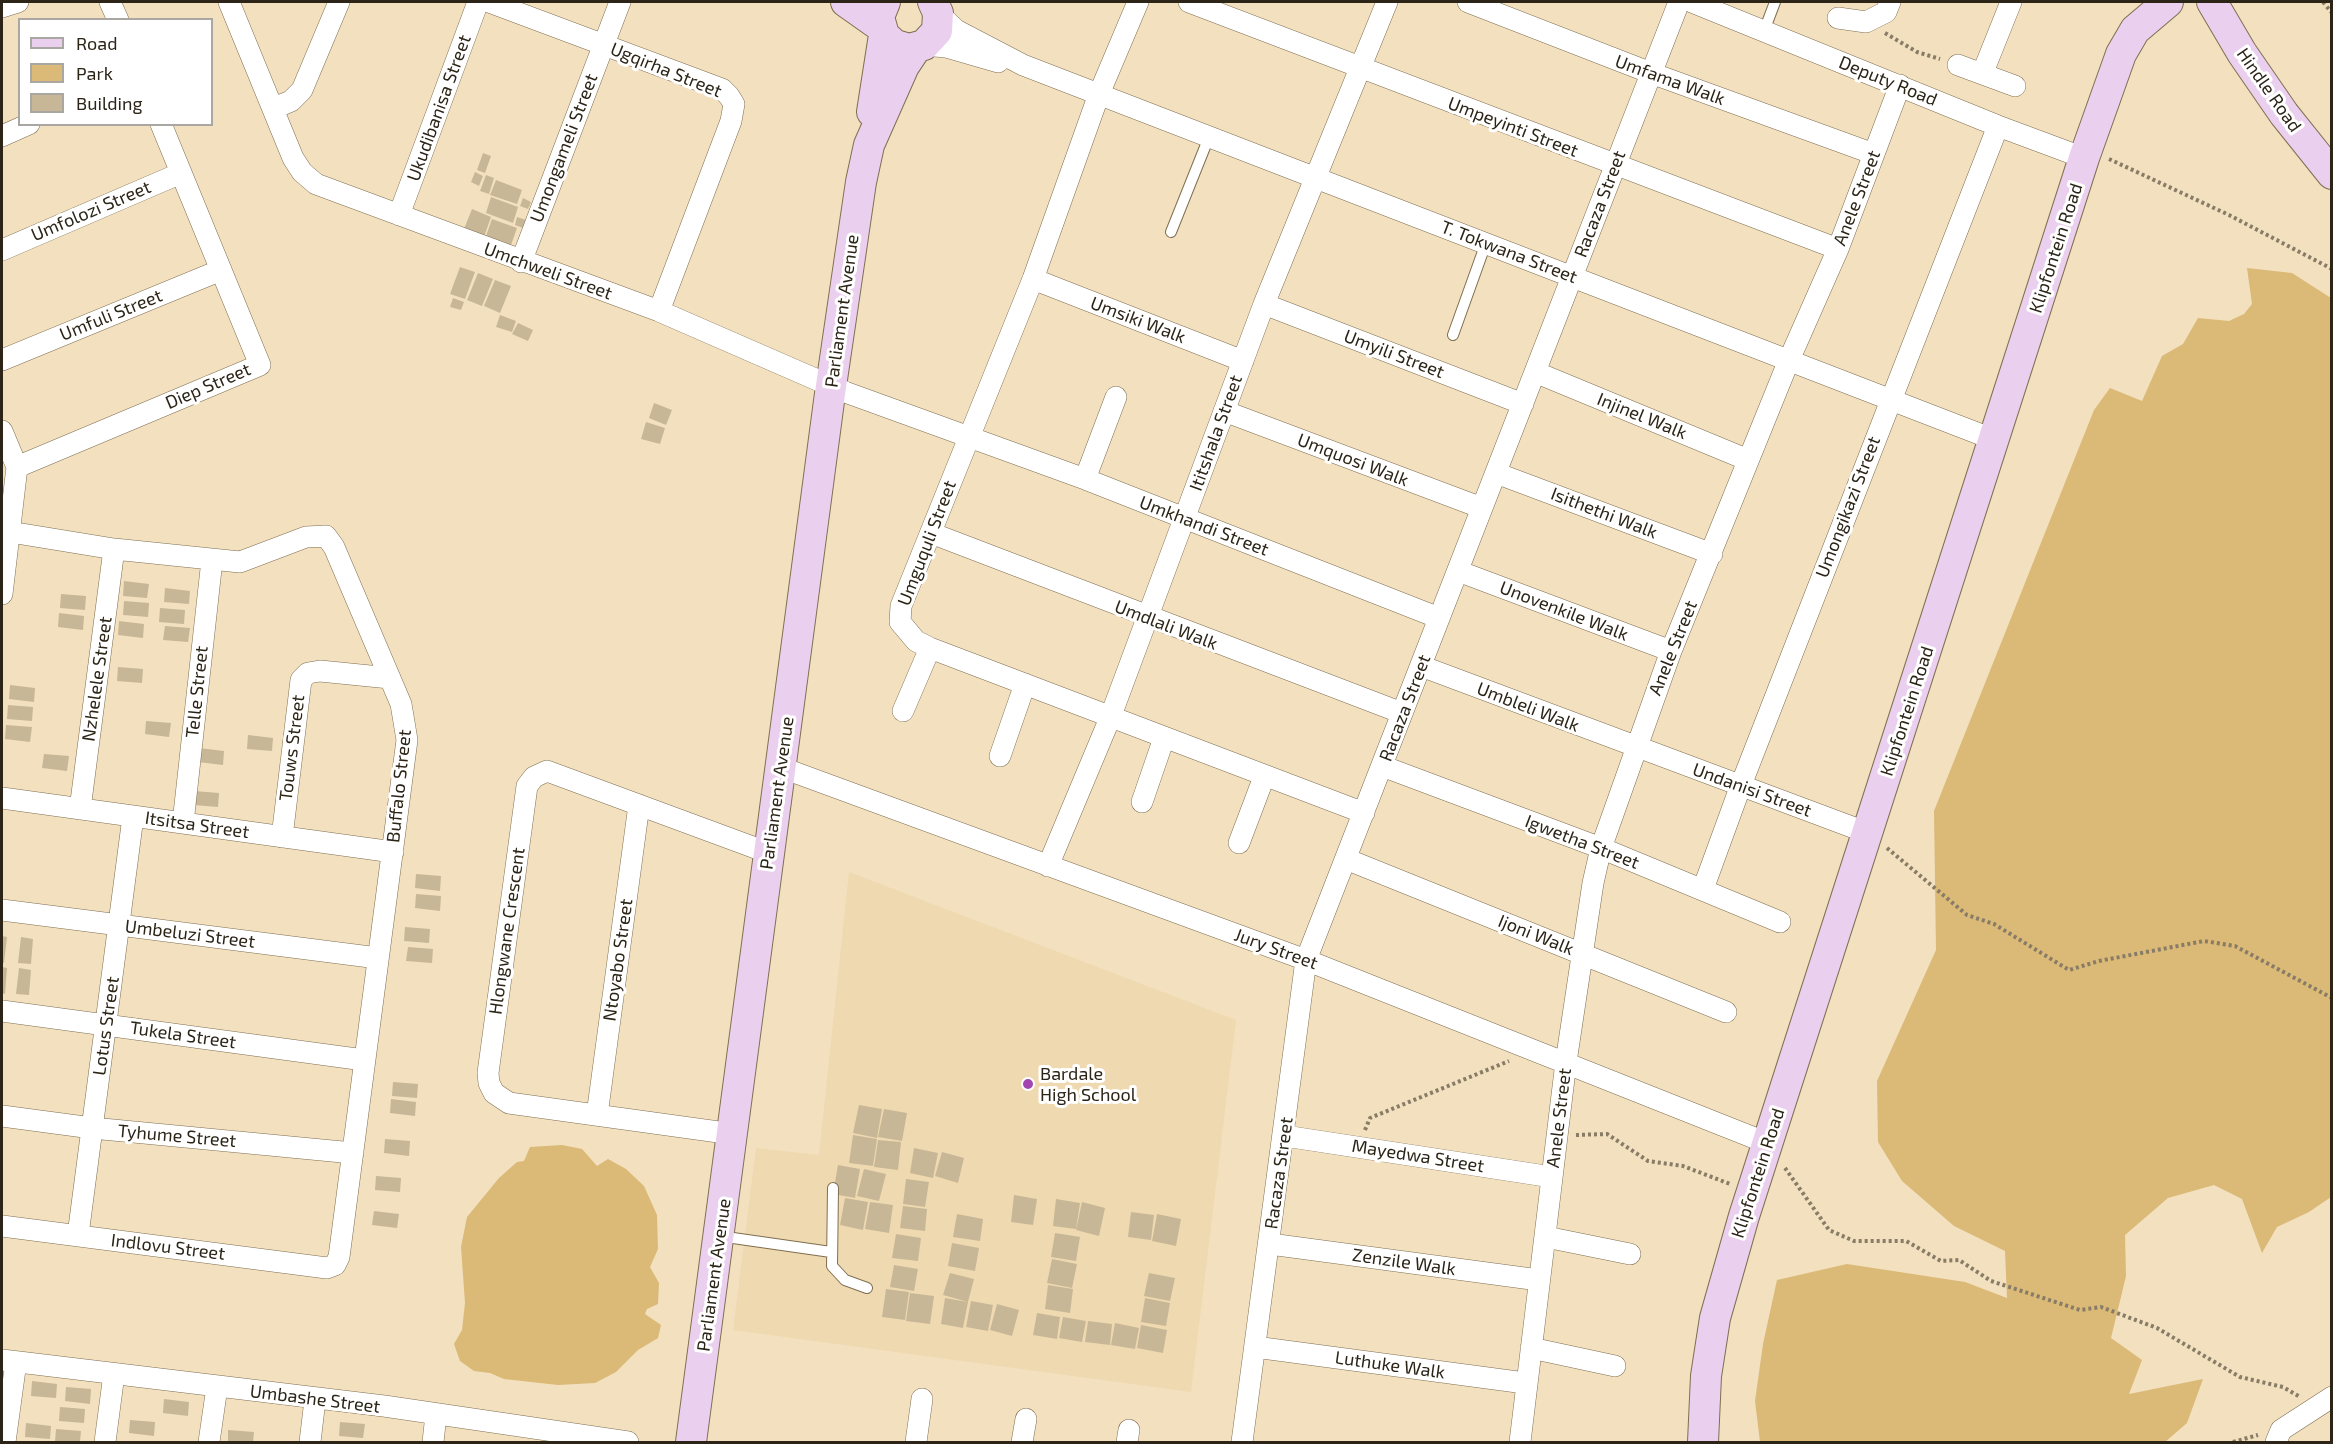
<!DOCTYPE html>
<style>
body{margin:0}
#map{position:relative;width:2333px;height:1444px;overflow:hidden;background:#f2e0bf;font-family:"Exo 2",sans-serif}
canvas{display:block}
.frame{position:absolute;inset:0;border:3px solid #2b2417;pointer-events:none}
.legend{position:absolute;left:18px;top:18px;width:195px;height:108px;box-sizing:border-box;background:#fff;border:2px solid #aaa7a2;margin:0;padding:8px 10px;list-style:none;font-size:18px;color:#2b2417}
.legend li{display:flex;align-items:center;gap:12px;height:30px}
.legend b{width:30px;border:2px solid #aaa7a2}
</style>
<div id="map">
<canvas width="2333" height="1444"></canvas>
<div class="frame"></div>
<ul class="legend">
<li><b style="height:8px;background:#eacfee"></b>Road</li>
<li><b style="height:16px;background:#dbb977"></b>Park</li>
<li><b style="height:16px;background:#c8b796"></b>Building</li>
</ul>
</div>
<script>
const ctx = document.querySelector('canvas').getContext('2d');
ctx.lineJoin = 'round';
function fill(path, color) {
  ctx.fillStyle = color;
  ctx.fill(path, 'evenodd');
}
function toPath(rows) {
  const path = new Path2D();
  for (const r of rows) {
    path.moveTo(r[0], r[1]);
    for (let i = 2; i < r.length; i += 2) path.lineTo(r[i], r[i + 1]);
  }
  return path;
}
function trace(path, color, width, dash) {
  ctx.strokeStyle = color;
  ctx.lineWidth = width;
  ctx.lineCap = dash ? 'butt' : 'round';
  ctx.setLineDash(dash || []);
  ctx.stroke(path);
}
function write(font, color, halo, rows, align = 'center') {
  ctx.font = font + ' "Exo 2",sans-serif';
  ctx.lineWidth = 6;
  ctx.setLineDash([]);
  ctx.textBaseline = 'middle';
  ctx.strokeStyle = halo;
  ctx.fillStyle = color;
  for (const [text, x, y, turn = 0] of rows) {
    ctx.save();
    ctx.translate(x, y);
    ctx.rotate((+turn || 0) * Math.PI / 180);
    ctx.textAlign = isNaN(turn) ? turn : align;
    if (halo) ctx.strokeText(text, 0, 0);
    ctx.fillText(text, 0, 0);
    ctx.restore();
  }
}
fill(toPath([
 [849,872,1236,1020,1191,1392,733,1330,756,1148,819,1155]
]), '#efd9b0');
fill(toPath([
 [2247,268,2292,273,2331,298,2331,1197,2309,1212,2277,1227,2262,1253,2242,1199,2214,1185,2168,1198,2125,1235,2126,1276,2111,1338,2142,1360,2129,1394,2203,1379,2187,1423,2165,1442,1760,1442,1755,1401,1763,1344,1777,1280,1847,1264,1965,1282,2007,1298,2005,1251,1954,1226,1902,1181,1878,1142,1877,1081,1936,950,1934,811,2094,410,2110,388,2142,401,2162,356,2183,344,2198,318,2229,321,2244,314,2252,304],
 [562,1145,582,1149,597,1166,608,1159,626,1169,644,1186,657,1215,658,1249,650,1267,659,1283,658,1304,647,1309,645,1314,661,1325,658,1338,638,1350,616,1372,595,1383,558,1385,504,1379,490,1373,474,1371,460,1361,454,1344,462,1330,465,1303,461,1247,467,1217,499,1178,517,1162,524,1161,530,1147]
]), '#dbb977');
fill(toPath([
 [483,153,491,156,485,173,477,170],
 [475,172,483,176,479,186,471,182],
 [486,175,494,178,489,194,480,191],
 [496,180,522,190,517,204,490,195],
 [491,197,518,207,513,223,486,213],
 [523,198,531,202,528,209,520,206],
 [472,209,491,217,484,237,464,229],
 [517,217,526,220,523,228,515,225],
 [492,219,517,228,511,245,486,236],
 [460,267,475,272,465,299,450,294],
 [478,273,493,279,482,306,467,300],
 [495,280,511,286,500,313,484,306],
 [453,298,464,302,461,310,450,307],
 [500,315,516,321,512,332,496,327],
 [518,323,533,330,528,341,512,334],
 [654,403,672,410,666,425,649,418],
 [646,422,665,428,660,444,641,439],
 [124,581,149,584,147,598,123,596],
 [165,588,190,591,189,604,164,602],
 [61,594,86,596,85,610,60,608],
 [124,601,149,603,148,617,123,615],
 [160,608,185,610,184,624,159,622],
 [59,613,84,616,83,630,58,627],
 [119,621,144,624,143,638,118,635],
 [165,626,190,628,188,642,163,640],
 [118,667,143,669,142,683,117,681],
 [10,685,35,688,34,702,9,699],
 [8,705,33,707,32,721,7,719],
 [146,721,171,723,169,737,145,734],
 [6,725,32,727,30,742,5,739],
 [248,735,273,738,272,751,247,749],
 [199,748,224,751,223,765,198,762],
 [44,754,69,756,67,771,42,768],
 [194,791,219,793,218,807,193,805],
 [416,874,441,876,440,891,415,888],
 [416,894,441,896,440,911,415,908],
 [405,927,430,929,429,943,404,941],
 [2,936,7,937,4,963,2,963],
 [21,937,33,939,31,964,18,963],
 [408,947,433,949,432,963,406,961],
 [2,967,7,968,5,994,2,993],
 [19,968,31,970,29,995,16,994],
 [393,1082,418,1084,417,1098,392,1096],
 [391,1099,416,1102,415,1116,390,1113],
 [859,1105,882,1109,877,1138,853,1133],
 [884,1109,907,1113,902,1141,878,1137],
 [853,1135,877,1139,873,1166,849,1163],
 [385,1139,410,1141,409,1156,384,1153],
 [878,1140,901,1142,898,1170,874,1167],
 [914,1148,938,1153,933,1178,910,1173],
 [942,1152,964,1158,958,1183,935,1176],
 [838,1165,860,1169,855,1198,833,1194],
 [864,1169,886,1174,879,1201,857,1196],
 [376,1176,401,1178,400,1192,375,1190],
 [906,1179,929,1182,925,1207,903,1204],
 [1014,1195,1037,1199,1033,1225,1011,1222],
 [845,1198,868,1202,863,1230,840,1225],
 [1056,1199,1080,1203,1076,1229,1053,1226],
 [870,1202,893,1205,889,1233,865,1229],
 [1082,1202,1105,1208,1099,1236,1076,1230],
 [903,1206,927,1209,925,1231,900,1228],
 [374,1211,399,1214,397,1228,372,1225],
 [1131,1212,1154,1215,1151,1240,1128,1237],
 [957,1214,983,1219,980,1241,953,1237],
 [1157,1214,1181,1219,1176,1246,1152,1241],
 [1055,1233,1080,1237,1076,1261,1051,1257],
 [896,1234,921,1238,918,1261,892,1258],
 [952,1243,979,1248,975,1271,948,1266],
 [1052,1259,1077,1264,1072,1288,1047,1283],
 [894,1265,918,1269,914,1291,890,1287],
 [950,1273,974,1279,968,1302,943,1295],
 [1149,1273,1175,1278,1170,1301,1144,1296],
 [1048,1285,1073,1289,1070,1313,1045,1309],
 [886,1289,909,1292,905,1320,882,1317],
 [910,1293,934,1296,930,1324,906,1321],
 [945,1298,968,1302,963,1328,941,1324],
 [1145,1298,1170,1303,1166,1326,1141,1322],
 [971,1301,993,1305,988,1331,966,1327],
 [997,1304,1019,1310,1012,1336,990,1330],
 [1037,1313,1060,1317,1057,1339,1033,1335],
 [1063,1317,1086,1321,1082,1342,1059,1338],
 [1088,1321,1112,1324,1110,1345,1085,1342],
 [1115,1323,1139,1328,1135,1349,1111,1345],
 [1141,1325,1167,1330,1163,1353,1137,1348],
 [32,1381,57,1384,56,1398,31,1396],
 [66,1387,91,1389,90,1404,65,1401],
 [164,1399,189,1402,188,1416,163,1413],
 [60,1407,85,1409,84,1423,59,1421],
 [130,1420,155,1422,154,1436,129,1433],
 [340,1422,365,1424,363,1438,339,1436],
 [26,1423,51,1426,50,1439,25,1437],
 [56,1429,81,1431,80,1442,55,1442],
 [228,1430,254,1432,253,1442,228,1442]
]), '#c8b796');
const lane = toPath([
 [1764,31,1775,2],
 [1171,232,1209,137],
 [1453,335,1486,243],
 [833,1188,832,1266,845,1280,867,1288],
 [719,1236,831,1252]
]);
const street = toPath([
 [110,2,118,20],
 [229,2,293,158,302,172,316,184,659,311,845,392,1085,479,1439,618],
 [489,2,722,89,729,96,734,104,731,121,659,311],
 [1138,2,1099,94,1033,279,901,606,900,622,916,641,930,648,1364,813],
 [1189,2,1838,249],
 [1468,2,1651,73,1874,154],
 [1692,2,1998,126,2084,158],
 [2,7,18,2],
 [938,13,956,30,1023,65,1995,440],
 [1838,18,1866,22,1886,12,1890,2],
 [924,45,946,47,998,62],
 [1958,65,2015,86],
 [1983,72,2011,2],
 [274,108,291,101,302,90,339,2],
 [2,136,29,124],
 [399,215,478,2],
 [2,250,181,173],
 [521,262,620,2],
 [1033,279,1243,361],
 [1264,304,1523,404],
 [2,360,221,270],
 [1535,372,1748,460],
 [1224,411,1482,508],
 [2,431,17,467,2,594],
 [17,467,260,365,161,124],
 [1496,473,1712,554],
 [1085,479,1116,397],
 [931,533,1402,713],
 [1458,571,1671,651],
 [1421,666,1868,833],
 [903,711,930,648],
 [1000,756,1025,684],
 [1382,766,1601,848,1780,922],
 [780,767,1306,960,1767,1143],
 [2,798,393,852],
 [1142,802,1164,738],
 [80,809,114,549],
 [183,823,212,560],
 [282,837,301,680,308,673,320,671,390,678],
 [1239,843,1264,777],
 [1346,859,1726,1012],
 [1048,866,1110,718,1264,304,1387,2],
 [1703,889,1741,785,1998,126],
 [2,910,378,958],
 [2,1011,364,1060],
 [597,1115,639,805],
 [2,1116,92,1128,353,1153],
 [733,1134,509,1103,494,1093,489,1083,488,1073,527,786,534,777,547,771,769,853],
 [1285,1136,1552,1177],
 [2,1226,327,1268,335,1265,339,1257,407,740,401,704,334,547,326,536,306,537,240,562,114,549,10,532],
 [78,1235,133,817],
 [1546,1237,1630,1254],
 [1270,1244,1539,1280],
 [1255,1347,1525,1383],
 [1531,1348,1615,1366],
 [2,1360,384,1406,628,1442],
 [5,1442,16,1362],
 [105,1442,114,1374],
 [209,1442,217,1387],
 [310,1442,315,1400],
 [433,1442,436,1415],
 [916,1442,922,1399],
 [1022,1442,1026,1419],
 [1127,1442,1129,1430],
 [1242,1442,1306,960,1679,2],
 [1520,1442,1566,1062,1593,883,1601,848,1671,651,1789,360,1838,249,1900,85],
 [2276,1442,2281,1430,2332,1397]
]);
const secondary = toPath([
 [846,2,880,26],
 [885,2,879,17,884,35,895,45,909,49,924,45,937,31,938,13,933,2],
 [2212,2,2242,53,2284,114,2332,174],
 [872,112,884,35],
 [691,1442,831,386,861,182,869,145,904,66,916,48],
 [1703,1442,1706,1376,1715,1318,1744,1216,2084,158,2121,54,2135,30,2168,2]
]);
trace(lane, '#7f6f51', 12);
trace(street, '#7f6f51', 22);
trace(secondary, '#7f6f51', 32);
trace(toPath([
 [2323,2,2332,13],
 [1885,33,1917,52,1940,59],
 [2109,159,2229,215,2332,269],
 [1887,848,1967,915,1994,924,2069,970,2099,961,2204,941,2235,946,2332,998],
 [1365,1130,1370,1118,1509,1061],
 [1576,1135,1607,1134,1648,1161,1683,1166,1730,1184],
 [1785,1168,1829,1230,1854,1241,1906,1241,1941,1261,1959,1260,1991,1281,2080,1310,2101,1307,2157,1328,2240,1377,2283,1387,2300,1397],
 [2233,1442,2258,1435]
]), '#887c66', 4, [3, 3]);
trace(lane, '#fff', 10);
trace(street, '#fff', 21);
trace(secondary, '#eacfee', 30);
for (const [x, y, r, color] of [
 [1028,1084,6,"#a146b0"]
]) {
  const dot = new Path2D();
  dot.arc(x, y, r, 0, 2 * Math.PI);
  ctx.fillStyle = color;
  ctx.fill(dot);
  trace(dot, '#fff', 2);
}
write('18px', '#2b2417', '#fff', [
 ["Ugqirha Street",666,70,22],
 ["Umfama Walk",1670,80,20],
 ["Deputy Road",1888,81,22],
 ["Hindle Road",2269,90,55],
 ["Ukudibanisa Street",439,108,-70],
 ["Umpeyinti Street",1513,127,21],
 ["Umongameli Street",564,148,-69],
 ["Anele Street",1857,198,-69],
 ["Racaza Street",1600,204,-69],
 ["Umfolozi Street",91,211,-23],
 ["Klipfontein Road",2056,248,-72],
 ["T. Tokwana Street",1509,252,21],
 ["Umchweli Street",548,271,20],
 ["Parliament Avenue",842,311,-82],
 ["Umfuli Street",111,315,-22],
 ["Umsiki Walk",1138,320,21],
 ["Umyili Street",1394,354,21],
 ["Diep Street",208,386,-23],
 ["Injinel Walk",1642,416,22],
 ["Ititshala Street",1216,433,-70],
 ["Umquosi Walk",1353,460,21],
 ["Umongikazi Street",1848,507,-69],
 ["Isithethi Walk",1604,513,21],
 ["Umkhandi Street",1204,526,21],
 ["Umguquli Street",927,543,-69],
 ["Unovenkile Walk",1564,611,21],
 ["Umdlali Walk",1166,625,21],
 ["Anele Street",1673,648,-68],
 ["Nzhelele Street",97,679,-82],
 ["Telle Street",197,692,-84],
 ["Umbleli Walk",1528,707,21],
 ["Racaza Street",1405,708,-69],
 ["Klipfontein Road",1907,711,-72],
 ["Touws Street",292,748,-83],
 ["Buffalo Street",399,786,-84],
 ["Undanisi Street",1752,790,20],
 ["Parliament Avenue",777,793,-82],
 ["Itsitsa Street",197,825,8],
 ["Igwetha Street",1582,842,21],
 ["Hlongwane Crescent",507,931,-82],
 ["Umbeluzi Street",190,934,7],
 ["Ijoni Walk",1536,935,22],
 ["Jury Street",1276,949,20],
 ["Ntoyabo Street",618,960,-82],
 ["Lotus Street",106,1026,-82],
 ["Tukela Street",183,1035,8],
 ["Anele Street",1559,1118,-83],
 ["Tyhume Street",177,1136,5],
 ["Mayedwa Street",1418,1156,9],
 ["Racaza Street",1279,1173,-82],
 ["Klipfontein Road",1758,1173,-72],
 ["Indlovu Street",168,1247,7],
 ["Zenzile Walk",1404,1262,8],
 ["Parliament Avenue",714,1275,-82],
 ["Luthuke Walk",1390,1365,8],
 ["Umbashe Street",315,1399,7]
]);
write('18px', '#2b2417', '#fff', [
 ["Bardale",1040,1074],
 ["High School",1040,1095]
], 'left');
</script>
